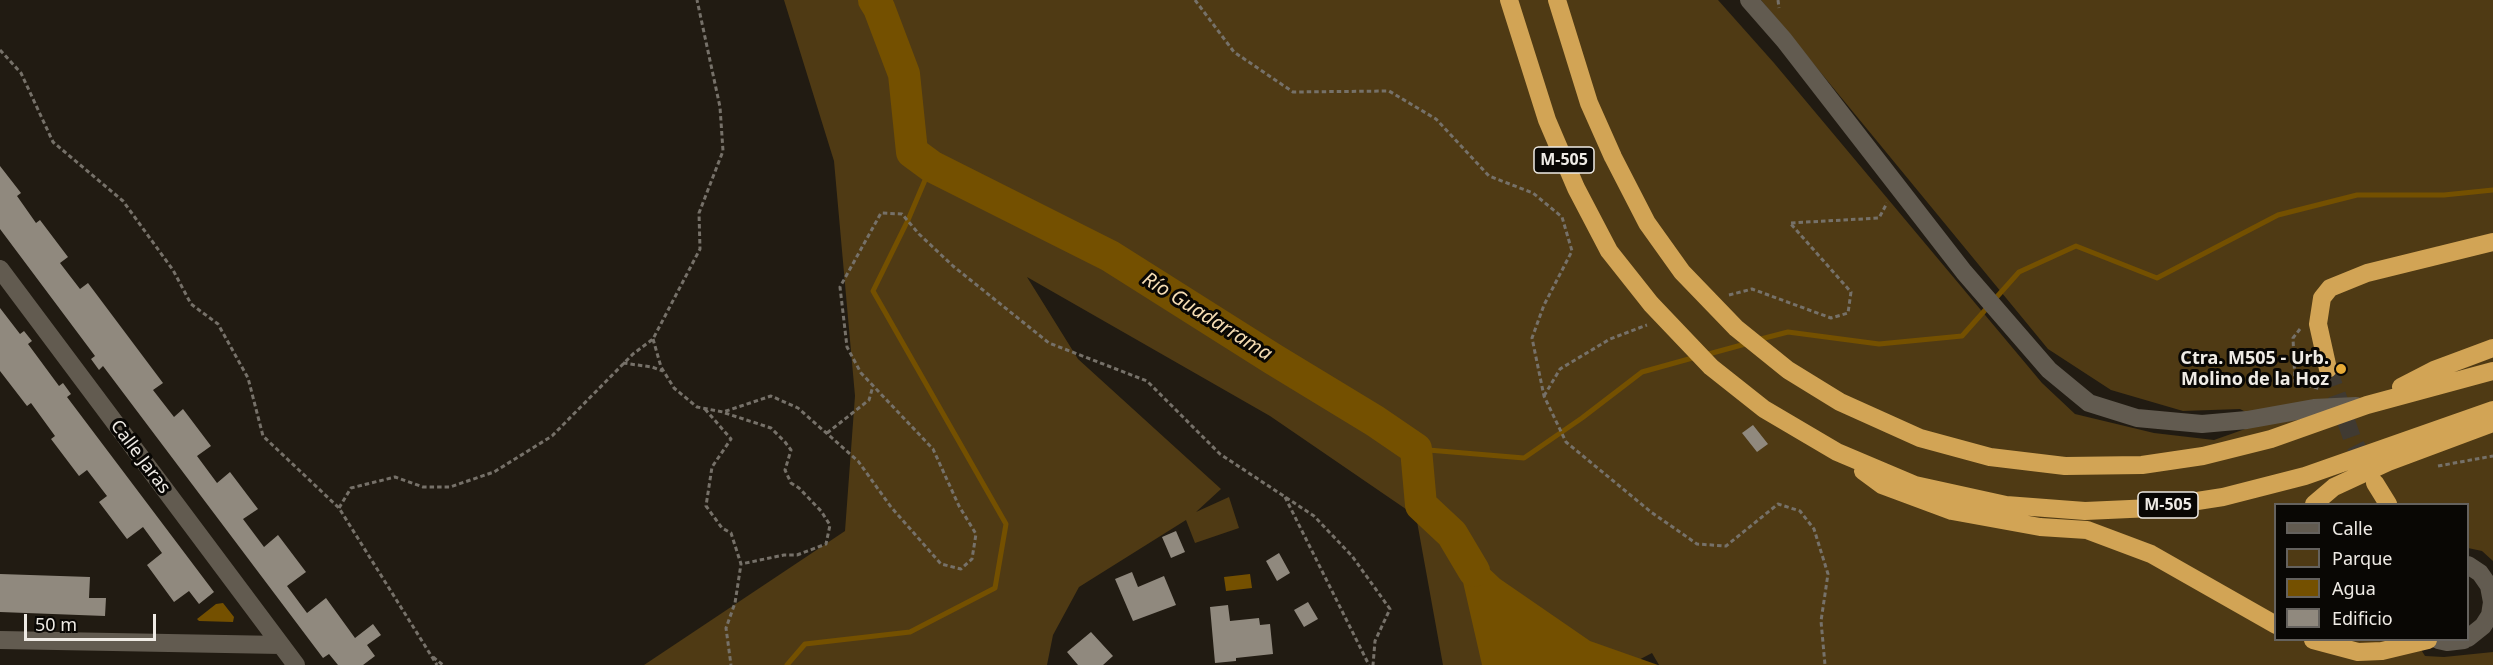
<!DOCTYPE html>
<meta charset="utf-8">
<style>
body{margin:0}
#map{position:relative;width:2493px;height:665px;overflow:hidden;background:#211b12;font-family:"Noto Sans",sans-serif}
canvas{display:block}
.legend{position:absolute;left:2274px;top:503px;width:195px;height:138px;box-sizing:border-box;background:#090704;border:2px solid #65625e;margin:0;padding:8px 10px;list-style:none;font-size:18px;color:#efebe5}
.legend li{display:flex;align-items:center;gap:12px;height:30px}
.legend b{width:30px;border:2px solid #65625e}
.scale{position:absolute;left:24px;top:614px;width:132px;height:27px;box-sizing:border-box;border:3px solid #efebe5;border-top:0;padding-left:8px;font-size:18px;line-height:21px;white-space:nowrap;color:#efebe5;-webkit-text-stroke:4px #090704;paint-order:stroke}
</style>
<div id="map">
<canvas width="2493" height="665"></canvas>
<ul class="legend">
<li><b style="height:8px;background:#625b50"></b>Calle</li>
<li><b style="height:16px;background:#4f3a14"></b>Parque</li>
<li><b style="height:16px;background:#745000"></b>Agua</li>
<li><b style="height:16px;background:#90897e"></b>Edificio</li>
</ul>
<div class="scale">50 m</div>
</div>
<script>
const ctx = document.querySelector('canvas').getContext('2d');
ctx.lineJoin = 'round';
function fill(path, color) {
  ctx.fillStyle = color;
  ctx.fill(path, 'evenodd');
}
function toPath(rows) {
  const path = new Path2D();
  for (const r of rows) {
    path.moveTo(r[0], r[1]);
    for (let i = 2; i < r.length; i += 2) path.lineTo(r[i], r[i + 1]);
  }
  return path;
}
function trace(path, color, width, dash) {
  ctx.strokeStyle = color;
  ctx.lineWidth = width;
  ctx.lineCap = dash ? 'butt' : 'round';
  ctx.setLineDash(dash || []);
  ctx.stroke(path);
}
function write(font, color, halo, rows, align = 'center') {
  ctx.font = font + ' "Noto Sans",sans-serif';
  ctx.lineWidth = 6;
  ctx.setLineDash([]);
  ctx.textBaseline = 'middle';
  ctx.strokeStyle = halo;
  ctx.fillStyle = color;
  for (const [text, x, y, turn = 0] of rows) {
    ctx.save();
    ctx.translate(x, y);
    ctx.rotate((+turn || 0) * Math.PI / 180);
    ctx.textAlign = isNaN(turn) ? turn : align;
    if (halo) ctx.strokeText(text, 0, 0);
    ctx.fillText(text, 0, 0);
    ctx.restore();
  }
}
fill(toPath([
 [784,0,1718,0,1774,63,2042,383,2075,414,2154,433,2214,440,2265,422,2240,409,2183,411,2111,390,2048,349,1761,0,2493,0,2493,561,2482,551,2468,548,2468,504,2276,504,2276,640,2415,640,2425,656,2444,657,2493,652,2493,665,1659,665,1652,653,1629,665,1443,665,1416,516,1270,416,1027,277,1078,359,1221,489,1196,512,1229,497,1239,528,1195,543,1186,520,1079,587,1053,635,1047,665,644,665,845,531,855,396,834,161]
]), '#4f3a14');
fill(toPath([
 [1452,534,1500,579,1590,641,1658,665,1482,665],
 [1250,574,1252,588,1226,591,1224,577],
 [223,603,234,617,233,622,199,621,197,619,216,604]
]), '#745000');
trace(toPath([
 [1757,340,1788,332,1879,344,1962,336,2019,272,2076,246,2157,278,2278,215,2357,195,2444,195,2493,190],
 [1705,355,1749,343],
 [1416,449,1524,458,1582,418,1642,372,1696,357],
 [787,665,805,644,910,632,995,588,1006,524,873,291,908,220,931,166]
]), '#745000', 5);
trace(toPath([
 [874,0,879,8,904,74,912,152,931,166,1110,256,1273,359,1375,421,1416,449,1421,505,1452,534,1474,571]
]), '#745000', 32);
fill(toPath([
 [0,166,21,193,17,196,36,223,40,220,68,257,60,263,80,289,88,283,163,383,153,390,174,417,183,409,211,446,197,456,217,483,230,472,258,509,243,519,264,547,278,535,306,572,287,586,307,613,326,598,355,638,373,624,381,635,367,645,375,656,363,665,338,665,329,654,323,658,103,366,99,370,91,359,95,356,0,229],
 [0,308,20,334,24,331,32,341,28,344,59,386,63,383,71,394,67,397,214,592,199,604,189,591,174,602,147,565,162,553,143,527,127,539,99,502,107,496,87,470,79,476,51,439,55,436,31,403,27,406,0,371],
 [1753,425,1768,444,1757,452,1742,433],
 [1176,531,1185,552,1171,558,1162,537],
 [1279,553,1290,573,1277,581,1266,561],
 [1132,572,1138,587,1164,576,1176,605,1133,621,1115,579],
 [0,574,90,577,89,598,106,598,105,616,0,612],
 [1308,602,1318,619,1304,627,1294,610],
 [1228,605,1230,621,1259,618,1260,625,1270,624,1273,654,1236,658,1236,661,1215,663,1210,607],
 [1091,632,1113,656,1103,665,1078,665,1067,652]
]), '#90897e');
trace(toPath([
 [2328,369,2352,438,2368,470]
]), '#403a32', 18, [18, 9]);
trace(toPath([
 [1195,0,1234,52,1293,92,1389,91,1436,119,1489,176,1533,193,1562,217,1572,251,1544,305,1532,338,1544,396,1566,442,1651,512,1697,544,1726,546,1778,504,1800,511,1814,529,1828,574,1821,621,1825,665],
 [1778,0,1779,8],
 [0,50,21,73,53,142,123,201,173,270,191,304,218,324,248,378,263,436,339,508,437,665],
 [1729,295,1752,289,1831,318,1848,313,1851,292,1790,223,1879,218,1887,203],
 [2300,329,2293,338,2295,382,2321,389],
 [653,339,661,367,674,388,697,407,723,412,771,396,798,408,858,461,891,507,941,564,961,569,972,559,976,534,959,506,933,449,861,373,847,347,840,287,881,213,902,214,919,234,953,266,1049,343,1147,381,1220,454,1314,516,1352,556,1390,609,1375,641,1373,665],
 [623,363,652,367,663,371],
 [1544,396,1560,369,1610,339,1647,325],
 [705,409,731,439,712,467,706,506,722,528,731,533,741,564,735,603,726,628,731,665],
 [725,413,771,428,785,442,791,450,785,470,791,483,799,488,821,511,830,525,826,544,797,555,784,555,741,564],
 [827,433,869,400,873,386],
 [2438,466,2493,456],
 [1285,497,1369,665],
 [339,508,351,488,395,477,423,487,450,487,494,472,552,436,633,354,653,339,700,249,699,213,723,151,720,107,697,0],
 [433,657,443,665]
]), '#767169', 3, [4.5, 3]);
trace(toPath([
 [1749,0,1784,40,1964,272,2049,370,2089,403,2137,418,2202,424,2247,420,2314,408,2356,406],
 [0,269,296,665],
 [0,640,281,645]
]), '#625b50', 18);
trace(toPath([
 [2468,565,2480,573,2489,586,2492,602,2490,615,2483,626,2468,638],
 [2438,640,2447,642,2464,640]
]), '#625b50', 18);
trace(toPath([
 [1509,0,1547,120,1576,188,1609,251,1651,304,1711,367,1764,409,1837,452,1915,485,2006,505,2085,511,2152,508,2223,497,2305,476,2493,410],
 [1557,0,1589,103,1613,157,1647,223,1682,272,1736,328,1788,370,1840,402,1920,438,1990,457,2065,466,2142,465,2203,456,2271,439,2367,405,2493,371],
 [2328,369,2318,324,2322,298,2330,288,2367,273,2493,242],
 [2401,387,2434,370,2493,348],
 [1863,471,1882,485,1952,511,2040,527,2087,530,2151,554,2276,625],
 [2375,483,2388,504],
 [2314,504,2334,487,2388,462,2493,423],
 [2313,640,2358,652,2382,651,2428,640]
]), '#d2a455', 18);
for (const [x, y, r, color] of [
 [2341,369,6,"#e8ab37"]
]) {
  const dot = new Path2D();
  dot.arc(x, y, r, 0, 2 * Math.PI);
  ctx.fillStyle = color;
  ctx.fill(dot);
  trace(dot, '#090704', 2);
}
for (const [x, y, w] of [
 [1564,160,60],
 [2168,505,60]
]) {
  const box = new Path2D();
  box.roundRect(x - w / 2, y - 13, w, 26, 4.5);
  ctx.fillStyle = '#090704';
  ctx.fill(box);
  trace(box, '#efebe5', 1.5);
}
write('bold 16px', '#efebe5', null, [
 ["M-505",1564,160],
 ["M-505",2168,505]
]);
write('bold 18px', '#efebe5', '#090704', [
 ["Ctra. M505 - Urb.",2329,359],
 ["Molino de la Hoz",2329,380]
], 'right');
write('18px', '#efebe5', '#090704', [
 ["Calle Jaras",140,457,53]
]);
write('italic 20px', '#f5dcb3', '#090704', [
 ["Río Guadarrama",1207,317,32]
]);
</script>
